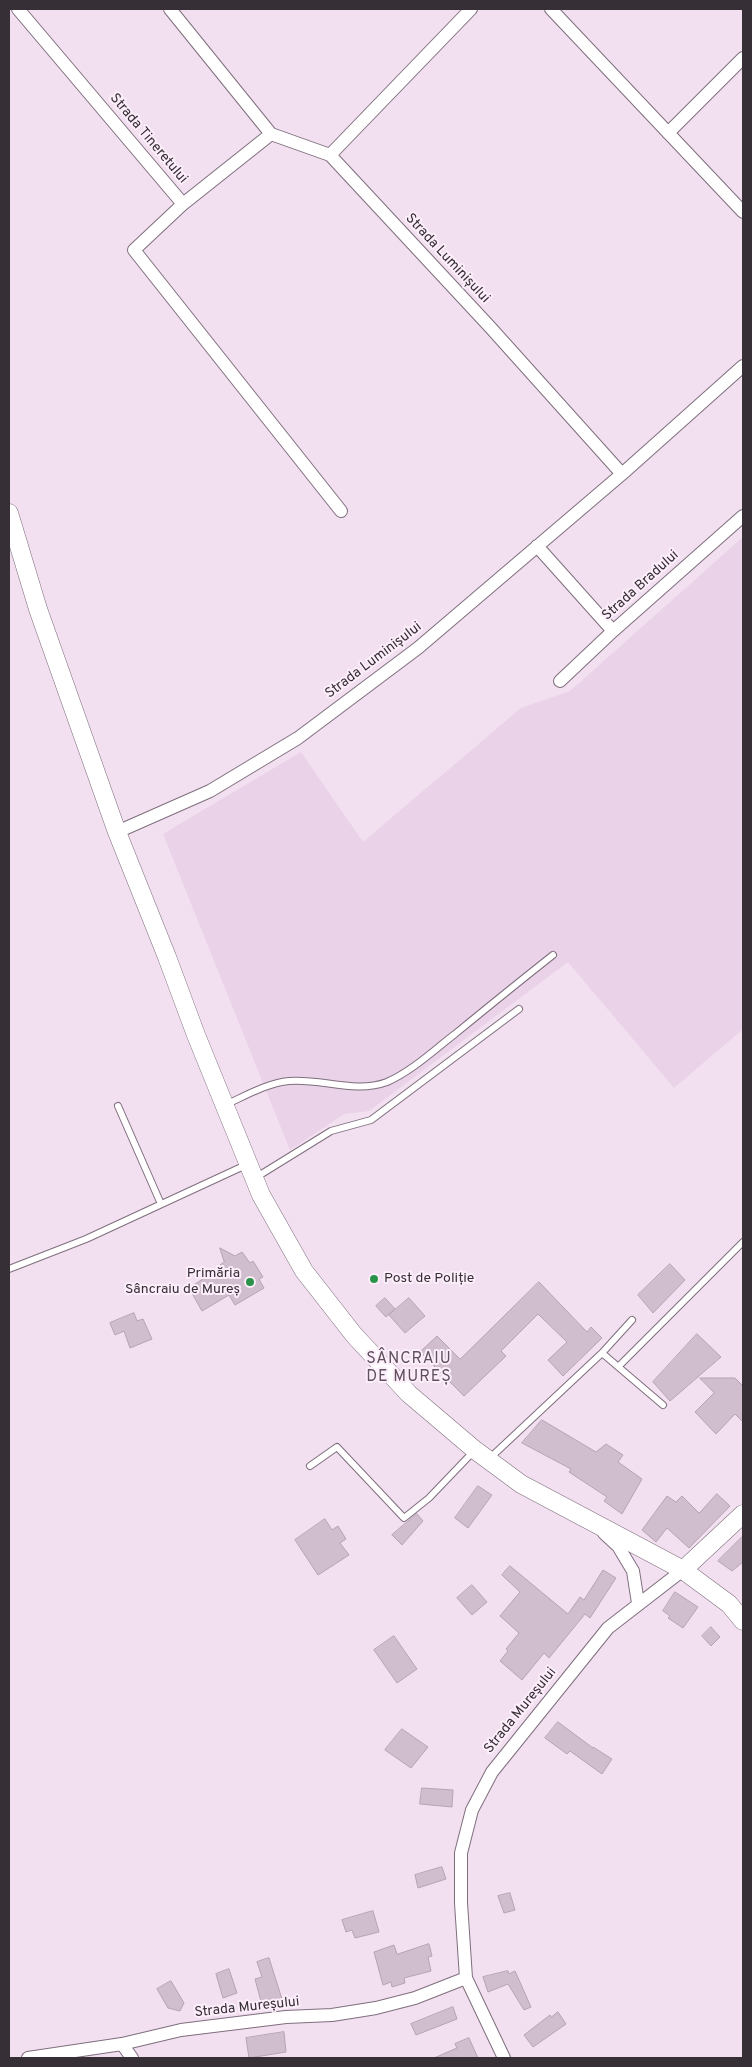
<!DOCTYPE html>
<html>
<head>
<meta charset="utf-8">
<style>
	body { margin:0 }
	#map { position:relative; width:752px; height:2067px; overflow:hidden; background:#f2dff0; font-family:Overpass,sans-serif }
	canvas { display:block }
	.frame { position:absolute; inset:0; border:10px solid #362f35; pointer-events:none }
</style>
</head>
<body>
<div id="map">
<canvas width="752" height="2067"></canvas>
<div class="frame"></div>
</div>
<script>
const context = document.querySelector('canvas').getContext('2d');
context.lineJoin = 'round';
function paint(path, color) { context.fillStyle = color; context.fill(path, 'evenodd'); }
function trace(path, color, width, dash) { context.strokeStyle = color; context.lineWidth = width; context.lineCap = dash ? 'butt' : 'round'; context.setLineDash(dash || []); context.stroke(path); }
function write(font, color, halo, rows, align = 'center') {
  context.font = font + ' Overpass,sans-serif'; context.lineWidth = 4; context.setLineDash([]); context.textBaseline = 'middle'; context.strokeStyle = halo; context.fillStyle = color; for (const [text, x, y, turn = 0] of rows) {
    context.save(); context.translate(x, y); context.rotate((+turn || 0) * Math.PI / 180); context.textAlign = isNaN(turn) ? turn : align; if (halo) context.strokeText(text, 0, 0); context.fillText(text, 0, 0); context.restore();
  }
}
const built = new Path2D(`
	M743 537V1029L674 1088 568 962 369 1111 344 1114 290 1150 163 834 301 752 363 842 521 708 570 691Z`);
const building = new Path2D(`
	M220 1248 235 1256 242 1252 250 1263 253 1261 263 1277 259 1279 264 1288 235 1305 229 1295 202 1311 189 1288 221 1267 220 1265 224 1262Z
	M670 1264 685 1280 653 1313 638 1295Z
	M539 1282 587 1332 591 1327 602 1338 563 1376 548 1360 567 1342 538 1314 501 1351 506 1356 464 1396 420 1352 437 1336 460 1359Z
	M385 1298 395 1309 386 1317 376 1306Z
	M409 1298 425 1316 405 1333 389 1315Z
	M134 1313 137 1321 143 1319 152 1339 130 1348 124 1331 115 1335 110 1323Z
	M697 1334 721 1357 670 1401 653 1382Z
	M700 1378H735L743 1386V1422L735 1414 716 1434 695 1412 714 1393Z
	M542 1420 596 1452 606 1444 623 1455 618 1462 642 1479 622 1514 604 1501 607 1497 569 1472 571 1469 522 1443Z
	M478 1486 492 1495 468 1528 455 1518Z
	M717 1494 730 1506 689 1548 667 1528 656 1542 642 1530 667 1496 676 1502 682 1496 699 1513Z
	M417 1514 423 1521 402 1545 392 1535Z
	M325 1519 332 1530 338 1526 346 1539 340 1543 349 1555 318 1575 295 1540Z
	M743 1536V1562L732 1571 718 1561Z
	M510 1566 568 1614 580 1597 584 1600 603 1570 616 1578 590 1618 585 1614 549 1658 544 1653 522 1680 500 1661 508 1651 506 1649 519 1633 500 1616 520 1592 502 1575Z
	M472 1585 487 1602 472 1615 457 1598Z
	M675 1592 698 1607 683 1628 668 1618 670 1616 663 1611Z
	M711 1627 720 1637 711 1646 702 1636Z
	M394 1636 417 1669 397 1683 374 1650Z
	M558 1722 593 1748V1747L612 1759 602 1774 570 1751 567 1754 545 1738Z
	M402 1729 428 1747 411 1768 385 1750Z
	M422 1788 453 1790 452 1807 420 1804Z
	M442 1867 446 1879 418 1888 415 1875Z
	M510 1893 515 1910 504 1913 498 1896Z
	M373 1911 379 1932 355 1938 352 1930 346 1932 342 1920Z
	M429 1944 432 1956 428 1957 431 1971 404 1978 405 1983 392 1987 391 1982 383 1985 374 1952 394 1945 397 1954Z
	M269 1958 282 1999 262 2005 255 1979 262 1977 257 1962Z
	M229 1969 237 1993 223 1998 216 1974Z
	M508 1971 509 1974 515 1971 531 2007 524 2010 508 1984 488 1992 483 1977Z
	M171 1981 184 2003 180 2011 168 2008 157 1989Z
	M453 2007 457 2019 416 2035 411 2024Z
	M558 2012 566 2024 533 2047 524 2035 550 2015 551 2017Z
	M284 2032 286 2052 249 2058 246 2038Z
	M469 2038 478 2058H434L457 2048 455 2044Z`);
const lane = new Path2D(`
	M225 1105C245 1096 267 1083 289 1081 321 1078 355 1094 387 1082 412 1071 434 1050 455 1034 488 1007 520 981 553 955
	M118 1106 161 1204
	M255 1178 331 1131 371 1120 519 1009
	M9 1269 86 1239 246 1165
	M602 1353 663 1405
	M619 1366 743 1242
	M490 1458 602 1353 632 1320
	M310 1466 337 1447 404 1518 429 1498 474 1451`);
const street = new Path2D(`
	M18 9 183 204 271 134 330 155 490 327 622 474
	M170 9 271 134
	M551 9 743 212
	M668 133 743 58
	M330 155 471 9
	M183 204 134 250 341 511
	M537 546 613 631
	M560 681 613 631 743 516
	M117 832 210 791 298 738 418 648 622 474 743 366
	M604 1533 618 1546 633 1571 638 1603
	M122 2044 132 2058
	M28 2058 122 2044 181 2030 286 2017 332 2015 376 2008 415 1998 466 1978
	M504 2058 466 1978 461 1903V1853L472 1810 492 1772 608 1628 683 1570`);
const secondary = new Path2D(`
	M9 513 38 609 117 832 167 957 196 1035 261 1195 304 1271 354 1335 409 1394 475 1450 521 1484 683 1570 729 1604 743 1621
	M683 1570 743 1514`);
const markers = [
	[374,1279,5,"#2a934a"],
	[250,1282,5,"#2a934a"]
];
const streetNames = [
	["Strada Tineretului",148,139,50],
	["Strada Luminișului",447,259,47],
	["Strada Bradului",641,586,-42],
	["Strada Luminișului",374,661,-37],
	["Strada Mureșului",521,1711,-51],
	["Strada Mureșului",247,2008,-6]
];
const poiNames = [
	["Primăria",240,1274],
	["Sâncraiu de Mureș",240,1290],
	["Post de Poliție",384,1279,"left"]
];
const quarterNames = [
	["SÂNCRAIU",409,1360],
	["DE MUREȘ",409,1378]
];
paint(built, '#ead2e8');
paint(building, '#d0bece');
trace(building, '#b5a3b3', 1);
trace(lane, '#7f6f7d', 8);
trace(street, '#7f6f7d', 14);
trace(secondary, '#7f6f7d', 19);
trace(lane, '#fff', 6);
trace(street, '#fff', 12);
trace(secondary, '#fff', 18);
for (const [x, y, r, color] of markers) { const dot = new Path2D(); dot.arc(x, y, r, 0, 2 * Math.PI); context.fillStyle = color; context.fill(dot); trace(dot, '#fdeefb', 2); }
write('14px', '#362f35', '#fdeefb', streetNames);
write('14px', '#362f35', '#fdeefb', poiNames, 'right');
context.letterSpacing = '1px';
write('16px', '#60515e', '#fdeefb', quarterNames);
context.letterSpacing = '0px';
</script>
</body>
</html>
